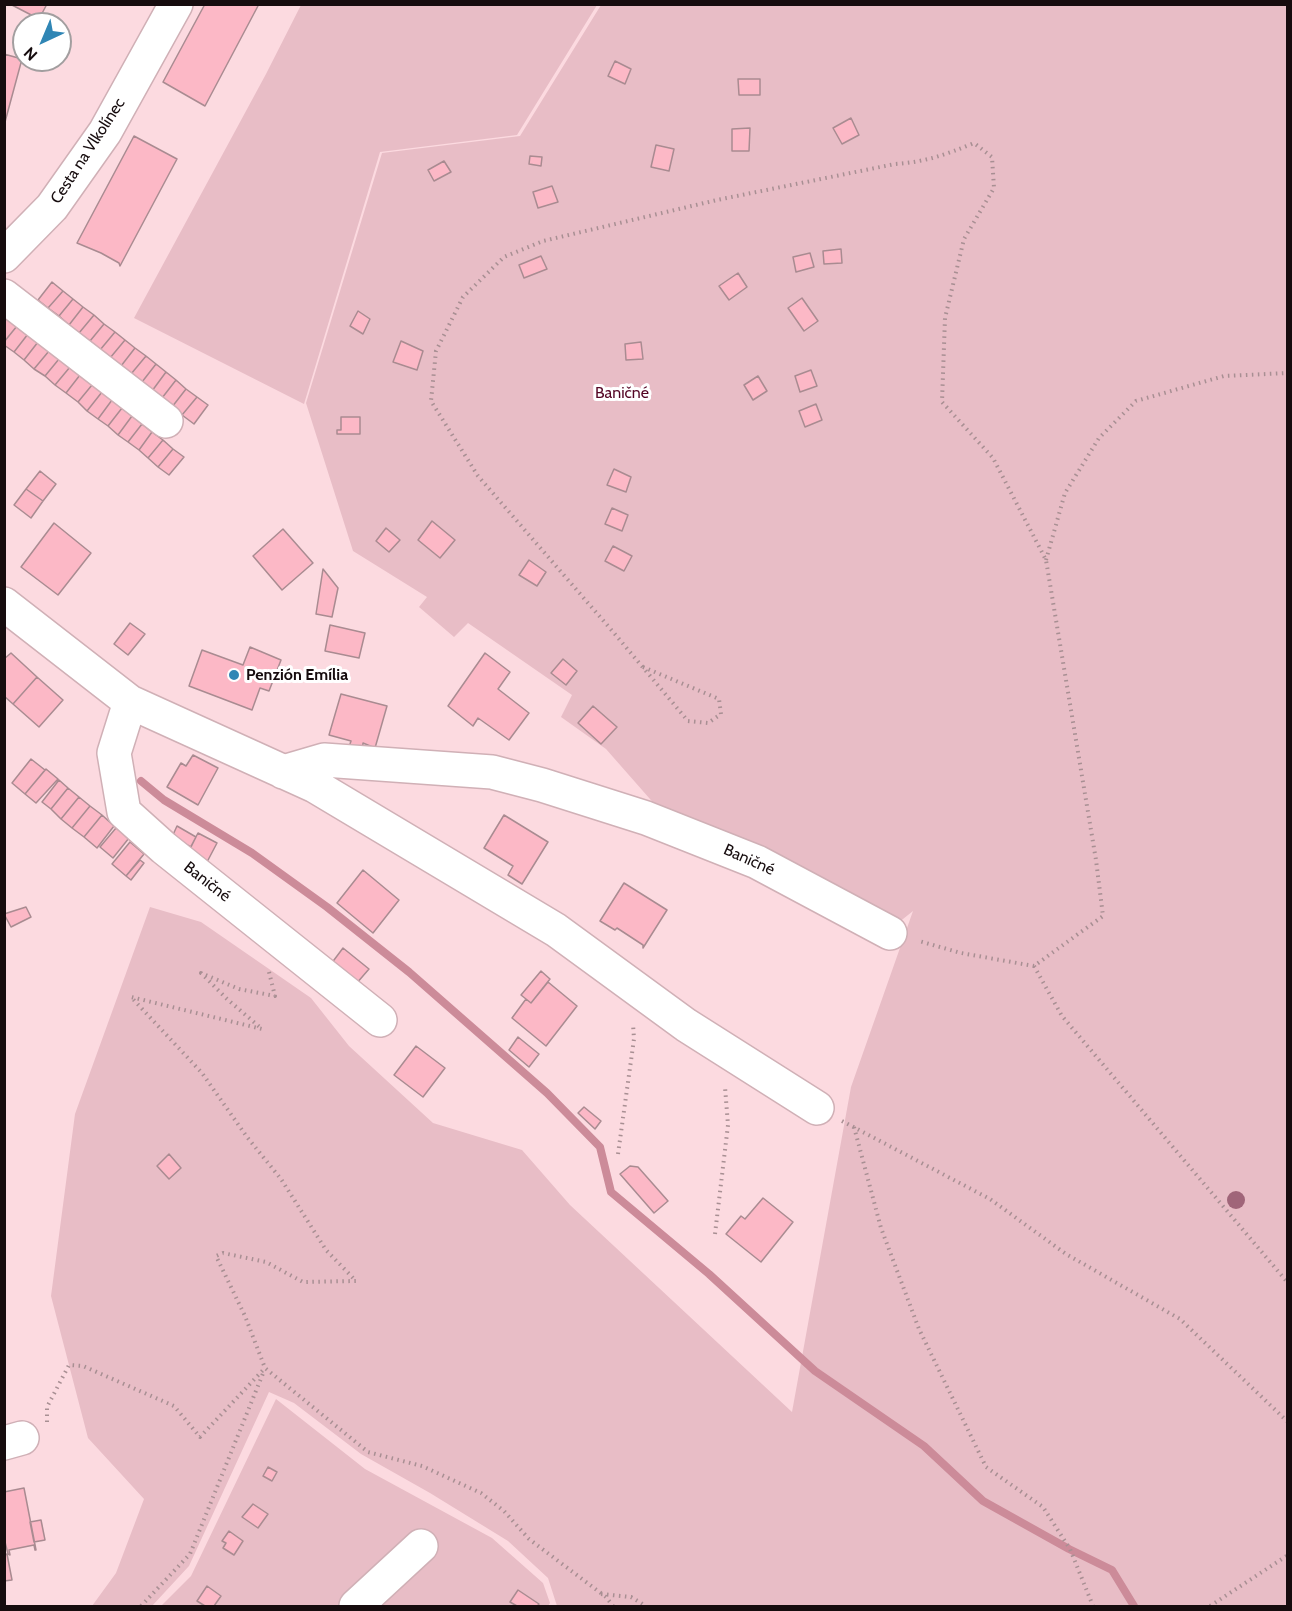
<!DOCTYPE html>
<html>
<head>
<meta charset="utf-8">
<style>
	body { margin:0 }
	#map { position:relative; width:1292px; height:1611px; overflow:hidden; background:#fcdae0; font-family:Cabin,sans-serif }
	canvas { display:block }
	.frame { position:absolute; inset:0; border:6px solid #160c0e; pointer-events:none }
	.north { position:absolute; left:12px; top:12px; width:60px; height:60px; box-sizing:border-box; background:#fff; border:2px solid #a29e9f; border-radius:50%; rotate:224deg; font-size:16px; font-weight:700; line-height:24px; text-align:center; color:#160c0e }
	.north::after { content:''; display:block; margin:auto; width:21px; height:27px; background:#3086b5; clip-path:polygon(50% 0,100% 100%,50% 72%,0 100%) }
</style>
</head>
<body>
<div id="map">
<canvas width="1292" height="1611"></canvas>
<div class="frame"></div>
<div class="north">N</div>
</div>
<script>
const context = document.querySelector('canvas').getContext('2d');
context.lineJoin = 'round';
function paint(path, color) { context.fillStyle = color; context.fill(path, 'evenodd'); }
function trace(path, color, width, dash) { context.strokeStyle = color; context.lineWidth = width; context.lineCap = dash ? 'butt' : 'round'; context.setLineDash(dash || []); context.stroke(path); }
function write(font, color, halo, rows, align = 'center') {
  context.font = font + ' Cabin,sans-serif'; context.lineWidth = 6; context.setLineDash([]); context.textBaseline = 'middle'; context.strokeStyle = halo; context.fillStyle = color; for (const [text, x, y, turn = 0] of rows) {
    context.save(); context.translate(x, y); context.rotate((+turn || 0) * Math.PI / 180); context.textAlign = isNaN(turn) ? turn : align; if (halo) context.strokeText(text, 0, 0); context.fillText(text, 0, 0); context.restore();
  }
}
const green = new Path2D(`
	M301 5H597L517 135 380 152 304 404 134 318 266 74Z
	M601 5H1287V1606H557L548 1578 508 1541 430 1493 361 1454 294 1403 269 1392 189 1566 152 1606H92L116 1573 144 1499 88 1438 51 1296 75 1114 150 907 201 922 311 998 349 1046 433 1123 522 1150 570 1205 792 1412 851 1087 913 911 898 923 657 807 606 749 561 717 572 695 468 623 454 637 419 607 427 597 353 551 306 403 382 153 520 136Z
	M276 1399 365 1469 492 1538 543 1583 550 1603 548 1606H161L191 1576Z`);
const stream = new Path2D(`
	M141 781 164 800 252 853 327 907 409 972 547 1093 600 1147 611 1192 709 1274 815 1371 924 1446 983 1501 1069 1549 1112 1570 1134 1606`);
const building = new Path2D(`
	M10 4H47L39 19Z
	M205 4H259L205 106 163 82Z
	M4 54 22 59 5 122H4Z
	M615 61 631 69 625 84 608 76Z
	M738 79H760V95H739Z
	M851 118 859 135 842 144 833 128Z
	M750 128 749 151H732V129Z
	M134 136 177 159 120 266 119 263 101 253 77 243Z
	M656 145 674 149 669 171 651 167Z
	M530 156 542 157 541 166 529 164Z
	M444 161 451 172 434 181 428 170Z
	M552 186 558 202 538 208 533 192Z
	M841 249 842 263 824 264 823 251Z
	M810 253 814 267 796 272 793 257Z
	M541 256 547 269 524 278 519 265Z
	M738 273 747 287 729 300 719 286Z
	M52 282 63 291 48 308 38 300Z
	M63 291 73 299 59 316 48 308Z
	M802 298 818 321 804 331 788 308Z
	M73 299 83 307 69 325 59 316Z
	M83 307 94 315 79 333 69 325Z
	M358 311 370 319 363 334 350 326Z
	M94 315 104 324 90 341 79 333Z
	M7 318 17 326 4 342V321Z
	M104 324 115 332 100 350 90 341Z
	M17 326 28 334 14 352 4 345V342Z
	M115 332 125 340 110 358 100 350Z
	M28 334 38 342 24 360 14 352Z
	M125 340 135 348 121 366 110 358Z
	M401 341 423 351 417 370 393 362Z
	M38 342 49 351 34 369 24 360Z
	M641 342 643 359 626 360 625 344Z
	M135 348 146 356 131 374 121 366Z
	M49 351 59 359 45 376 34 369Z
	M146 356 156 364 142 382 131 374Z
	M59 359 70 367 55 385 45 376Z
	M156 364 166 372 152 391 142 382Z
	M70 367 80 375 66 393 55 385Z
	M811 370 817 386 800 392 795 376Z
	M166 372 176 380 162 398 152 391Z
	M80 375 92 385 78 402 66 393Z
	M758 376 767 391 753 400 744 385Z
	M176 380 186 389 172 407 162 398Z
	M92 385 102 392 87 411 78 402Z
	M186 389 197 397 182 415 172 407Z
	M102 392 112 400 98 419 87 411Z
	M197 397 208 405 194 424 182 415Z
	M112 400 122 408 108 426 98 419Z
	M816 404 822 420 805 427 799 411Z
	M122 408 132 416 118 435 108 426Z
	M132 416 142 424 128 442 118 435Z
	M341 417H360V434H337V430H341Z
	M142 424 152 432 139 450 128 442Z
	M152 432 163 440 148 458 139 450Z
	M163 440 173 449 158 467 148 458Z
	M173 449 184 457 169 475 158 467Z
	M614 469 631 477 626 492 607 485Z
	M40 471 56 484 43 501 26 489Z
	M26 489 43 501 31 518 14 505Z
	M612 508 628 515 622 531 605 524Z
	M432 521 455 540 440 558 418 540Z
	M54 523 91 553 58 595 21 567Z
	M386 528 400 540 389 552 376 541Z
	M283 529 313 563 282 590 253 556Z
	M613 546 632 556 624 571 605 561Z
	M529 560 546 572 537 586 519 575Z
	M323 569 338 588 332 617 316 614Z
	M130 623 145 634 128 655 114 644Z
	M330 625 365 633 359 658 325 651Z
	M250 647 281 660 269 691 260 688 252 710 189 686 202 650 243 665Z
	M11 653 37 677 13 704 4 696V659Z
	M485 653 510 672 498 689 529 713 509 740 478 718 473 726 448 706Z
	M563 659 577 671 566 685 551 673Z
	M37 677 63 700 39 727 13 704Z
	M341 694 387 706 375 748 363 743 362 750 349 747 351 741 329 735Z
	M593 706 617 727 601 744 578 723Z
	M193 755 218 768 198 805 167 787 181 763 186 766Z
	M31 759 45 770 25 794 12 783Z
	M46 769 58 779 36 803 25 794Z
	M59 780 68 788 51 809 42 802Z
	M68 788 79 797 61 819 51 809Z
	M79 797 90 806 72 828 61 819Z
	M90 806 102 815 84 837 72 828Z
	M102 815 114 826 97 848 84 837Z
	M504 815 548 842 522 884 508 875 513 866 484 848Z
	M177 826 196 837 191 847 172 837Z
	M116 828 129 838 113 858 100 847Z
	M198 833 217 843 207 862 188 852Z
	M130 842 144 854 126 876 112 864Z
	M140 860 144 863 131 880 126 876Z
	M363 870 399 900 373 933 337 903Z
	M624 883 667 910 643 948V945L617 928 615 930 600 921Z
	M26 907 31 917 11 927 4 914Z
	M343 948 369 969 356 984 331 964Z
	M541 971 550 979 531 1003 521 995Z
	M548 982 577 1006 546 1046 512 1018 526 999 531 1003Z
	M518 1037 539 1054 529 1067 509 1050Z
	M416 1046 445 1068 423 1097 394 1075Z
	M584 1107 601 1121 595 1129 578 1113Z
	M169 1154 181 1168 169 1179 157 1166Z
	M630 1166 638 1167 668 1201 654 1213 620 1174Z
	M763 1198 793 1222 761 1262 726 1234 741 1216 745 1219Z
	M268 1467 277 1472 272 1481 263 1476Z
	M24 1488 36 1550H35L34 1545 9 1550 10 1555 8 1554 4 1538V1492Z
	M253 1504 268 1514 258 1528 242 1517Z
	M41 1520 45 1540 34 1542 30 1522Z
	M229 1531 243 1541 234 1555 223 1548 226 1543 222 1541Z
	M7 1554 12 1580 4 1581V1555Z
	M207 1586 221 1596 214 1606H205L197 1601Z
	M518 1590 539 1604 537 1606H517L510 1602Z`);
const path = new Path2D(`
	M1046 560 1065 493 1099 438 1136 401 1224 376 1288 373
	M643 667 719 699 721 714 708 723 688 721 614 633 478 476 431 401 436 351 463 297 504 257 543 241 717 200 895 164C925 162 945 155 974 143L992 157 994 188 964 239 945 318 942 402 993 458 1046 560 1096 860 1103 916 1034 966 961 953 919 941
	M1034 966 1062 1016 1288 1283
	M269 972 275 996 239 989 201 973 227 999 262 1029 131 997 202 1073 247 1137 281 1179 326 1250 356 1281 303 1282 266 1262 223 1253 216 1256 245 1316 265 1368 368 1452 422 1466 481 1493 504 1511 529 1539 606 1597 613 1606
	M842 1121 990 1199 1066 1254 1180 1319 1288 1422
	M854 1127 881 1228 919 1329 986 1467 1043 1507 1070 1549 1093 1606
	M618 1154 634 1039 633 1024
	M715 1234 728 1125 725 1087
	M47 1422V1407L69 1365 83 1366 174 1406 200 1437 265 1368
	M601 1594 631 1597 646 1606
	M141 1606 190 1554 264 1371
	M1210 1606 1288 1555`);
const minor = new Path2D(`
	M4 256 52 207 105 132 176 4
	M4 296 166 421
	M4 604 130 702 315 786 556 930 686 1025 817 1108
	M130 702 114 753 124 812 164 848 380 1020
	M283 772 324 760 492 772 542 785 646 818 757 862 890 933
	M4 1443 22 1438
	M356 1606 421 1546`);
const trees = [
	[1236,1200]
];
const markers = [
	[234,675,6,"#3086b5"]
];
const streetNames = [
	["Cesta na Vlkolínec",88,151,-57],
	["Baničné",749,860,24],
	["Baničné",207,882,38]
];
const parkNames = [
	["Baničné",622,393]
];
const poiNames = [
	["Penzión Emília",246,675]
];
paint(green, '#e8bdc6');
trace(stream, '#cc8b99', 8);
paint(building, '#fcb8c6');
trace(building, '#a98b91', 1.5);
trace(minor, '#d0b0b6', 36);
trace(path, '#a88f93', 4, [1.5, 4.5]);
trace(minor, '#fff', 33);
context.fillStyle = '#a06579';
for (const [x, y] of trees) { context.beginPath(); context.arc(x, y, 9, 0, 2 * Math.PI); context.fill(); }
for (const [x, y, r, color] of markers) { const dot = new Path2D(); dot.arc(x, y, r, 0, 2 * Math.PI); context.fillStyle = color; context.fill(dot); trace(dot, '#fff', 2); }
write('16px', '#160c0e', '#fff', streetNames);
write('16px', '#540524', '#fff', parkNames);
write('bold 16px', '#160c0e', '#fff', poiNames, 'left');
</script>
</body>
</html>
